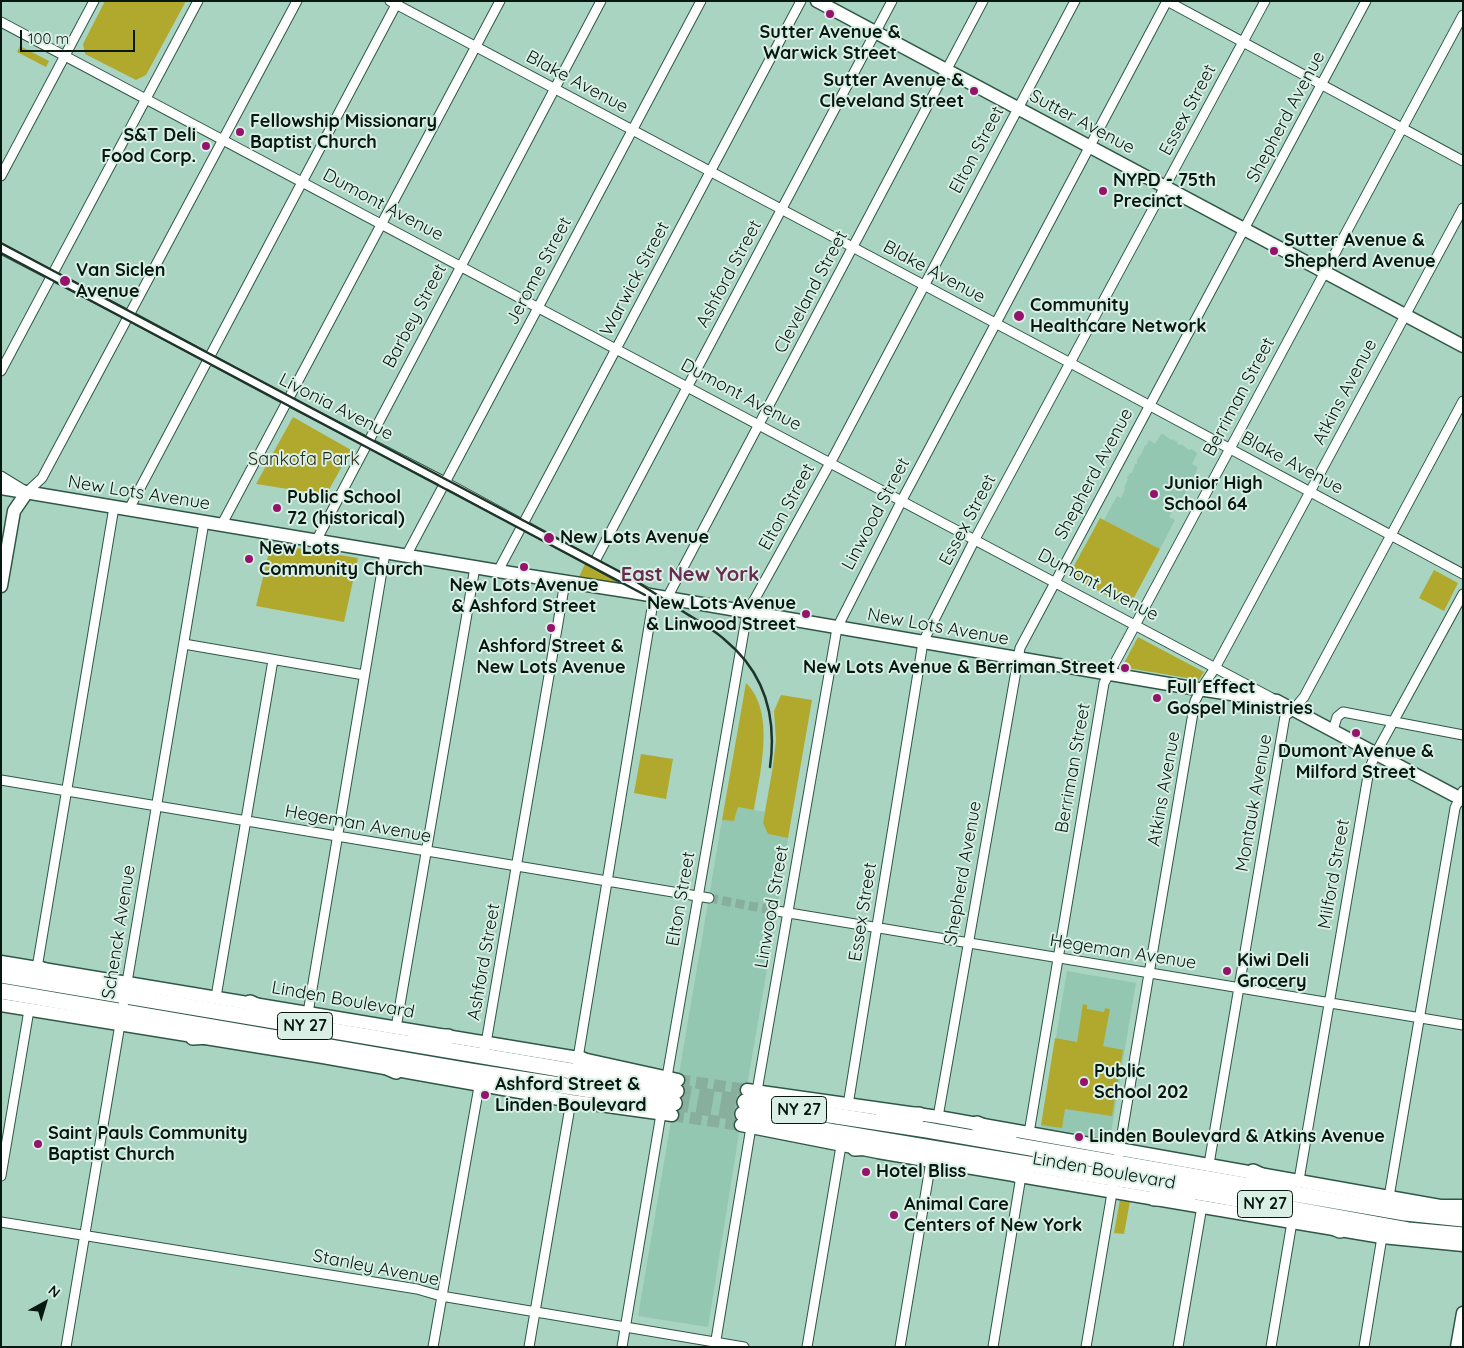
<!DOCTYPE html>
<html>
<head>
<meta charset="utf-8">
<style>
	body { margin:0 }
	#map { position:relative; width:1464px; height:1348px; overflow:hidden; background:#a8d4c1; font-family:Quicksand,sans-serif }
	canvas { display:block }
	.frame { position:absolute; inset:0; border:2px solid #071811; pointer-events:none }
	.north { position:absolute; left:20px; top:1278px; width:50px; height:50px; -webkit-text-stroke:4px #d9efe5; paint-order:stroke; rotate:39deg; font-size:14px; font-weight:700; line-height:20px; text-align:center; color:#071811 }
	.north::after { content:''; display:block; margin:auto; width:18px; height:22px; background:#071811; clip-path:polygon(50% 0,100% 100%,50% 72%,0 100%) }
	.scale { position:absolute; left:20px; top:30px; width:115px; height:22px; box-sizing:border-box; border:2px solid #071811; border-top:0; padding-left:6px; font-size:15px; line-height:18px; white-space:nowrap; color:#071811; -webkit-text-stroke:4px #d9efe5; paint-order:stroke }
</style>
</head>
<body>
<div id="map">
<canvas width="1464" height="1348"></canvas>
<div class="frame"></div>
<div class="north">N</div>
<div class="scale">100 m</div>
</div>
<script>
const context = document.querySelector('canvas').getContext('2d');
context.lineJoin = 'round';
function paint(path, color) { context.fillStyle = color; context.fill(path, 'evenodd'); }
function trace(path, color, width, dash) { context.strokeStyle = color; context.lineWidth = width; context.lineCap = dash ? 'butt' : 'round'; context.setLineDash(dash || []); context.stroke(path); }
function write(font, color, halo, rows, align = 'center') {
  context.font = font + ' Quicksand,sans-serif'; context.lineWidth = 4; context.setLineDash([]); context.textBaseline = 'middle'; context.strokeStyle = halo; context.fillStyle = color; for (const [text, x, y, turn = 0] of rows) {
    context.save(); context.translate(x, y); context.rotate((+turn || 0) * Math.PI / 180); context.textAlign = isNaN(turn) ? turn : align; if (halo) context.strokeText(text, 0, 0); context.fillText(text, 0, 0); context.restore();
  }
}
const built = new Path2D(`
	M1161 434H1163L1171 440 1172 439 1178 442 1177 444 1180 445 1181 444 1189 450 1191 449 1196 452 1197 454 1192 464 1198 467 1189 488H1187L1184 497H1182L1181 500 1182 501 1179 506H1178L1175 511 1173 510 1169 517 1175 520 1160 549 1104 520 1117 496 1121 498 1125 489 1124 488 1128 479 1127 478 1130 473H1132L1135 464H1137V460L1140 455H1141L1145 445 1146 446 1149 440 1155 444Z
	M738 807 765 812 763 823 768 834 788 838 777 911 741 1121 708 1327 638 1316 722 820 734 821Z
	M1067 971 1136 983 1110 1139 1041 1127Z`);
const green = new Path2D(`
	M105 1H186L146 75 136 80 85 54 83 44Z
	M20 46 49 61 46 67 17 52Z
	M293 417 351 450 326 495 256 484Z
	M1100 518 1160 549 1129 607 1069 575Z
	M271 544 358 558 344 622 256 606Z
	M585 564 624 585 579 577Z
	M1434 570 1458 583 1444 611 1419 598Z
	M1138 637 1204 672 1199 680 1122 667Z
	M746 683C776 712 760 773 754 810L738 807 734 821 722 820Z
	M781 695 812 700 788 838 768 834 763 823 773 766 776 740 774 711Z
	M641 754 673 759 666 799 634 793Z
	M1083 1004 1087 1005V1009L1104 1012 1105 1008 1110 1009 1103 1046 1123 1050 1112 1116 1065 1109 1062 1128 1041 1125 1055 1038 1077 1042Z
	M1120 1199 1130 1201 1124 1234 1114 1233Z`);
const streetTunnel = new Path2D(`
	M709 898 777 911`);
const secondaryTunnel = new Path2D(`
	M678 1080 747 1090
	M672 1115 741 1125`);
const highwayTunnel = new Path2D(`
	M676 1091 745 1102
	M674 1103 743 1114`);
const street = new Path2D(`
	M390 1 1076 366 1463 574
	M1167 1 1463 161
	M1 22 1270 697
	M1 176 94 1
	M1 249 130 316 288 401 445 482 654 596 578 1058
	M1 371 198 1
	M1 476 27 492 42 478 297 1
	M129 509 398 1
	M222 524 500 1
	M316 541 601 1
	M406 556 701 1
	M594 563 892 1
	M498 571 801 1
	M667 598 983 1
	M184 644 364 675
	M1333 730 1337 717 1343 712 1463 735
	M1 780 709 898
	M777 911 1463 1025
	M37 968 114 507
	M216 997 273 660
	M308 1013 385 553
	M396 1028 475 567
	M485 1049 565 582
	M667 1077 747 613 835 454 1075 1
	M757 1091 837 628 902 500 1167 1
	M848 1105 923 642 975 539 1265 1
	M938 1117 1020 648 1366 1
	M1029 1133 1104 683 1463 15
	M1209 1164 1285 716 1293 710 1304 697 1463 401
	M1 1176 29 1010
	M1299 1180 1369 770 1376 753 1463 594
	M1389 1197 1455 808 1463 791
	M1 1222 417 1289 441 1296 744 1347
	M715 1346 751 1127
	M66 1347 204 522
	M433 1347 480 1081
	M529 1347 571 1101
	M622 1347 661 1114
	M807 1347 841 1146
	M900 1347 931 1161
	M993 1347 1021 1176
	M1086 1347 1195 701 1201 689 1215 668 1463 208
	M1178 1347 1202 1206
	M1271 1347 1292 1222
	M1364 1347 1382 1237`);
const secondary = new Path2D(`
	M817 1 1463 346
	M1 488 510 573 632 592 1192 688 1277 701 1463 800
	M1 586 14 511 27 492
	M1 962 578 1058 678 1080
	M1 1005 323 1057 571 1101 672 1115
	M747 1090 938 1117 1389 1197 1440 1206H1463
	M741 1125 878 1152 1292 1222 1382 1237 1463 1245
	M1457 1347 1463 1313`);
const highway = new Path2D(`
	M37 968 68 980
	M1 975 631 1081 676 1091
	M1 991 470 1071 674 1103
	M250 1003 280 1017
	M193 1037 224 1035
	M417 1038 448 1037
	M578 1058 606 1071
	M371 1060 396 1071
	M745 1102 927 1130 1405 1213 1463 1219
	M743 1114 835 1132 1215 1195 1408 1230 1463 1235
	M883 1117 919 1115
	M977 1124 1009 1138
	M855 1148 886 1146
	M992 1164 1021 1176
	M1253 1172 1283 1186
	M1154 1198 1188 1197
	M1314 1219 1340 1230`);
const rail = new Path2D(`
	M1 243 626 575C646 588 667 601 687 614 700 622 714 630 725 640 765 673 777 717 770 767
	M1 253 645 595`);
const markers = [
	[830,14,5,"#96136b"],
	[974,91,5,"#96136b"],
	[240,132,5,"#96136b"],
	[206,146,5,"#96136b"],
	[1103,191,5,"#96136b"],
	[1274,251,5,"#96136b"],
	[65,281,6,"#96136b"],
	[1019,316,6,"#96136b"],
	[1154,494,5,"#96136b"],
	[277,508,5,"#96136b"],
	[549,538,6,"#96136b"],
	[249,559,5,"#96136b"],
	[524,567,5,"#96136b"],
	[806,614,5,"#96136b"],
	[551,628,5,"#96136b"],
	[1125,668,5,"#96136b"],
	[1157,698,5,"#96136b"],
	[1356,733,5,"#96136b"],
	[1227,971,5,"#96136b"],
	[1084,1082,5,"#96136b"],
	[485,1095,5,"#96136b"],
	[1079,1137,5,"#96136b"],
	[38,1144,5,"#96136b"],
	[866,1172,5,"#96136b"],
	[894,1215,5,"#96136b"]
];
const shields = [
	[305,1026,55],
	[799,1110,55],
	[1265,1204,55]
];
const shieldNames = [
	["NY 27",305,1026],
	["NY 27",799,1110],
	["NY 27",1265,1204]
];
const poiNames = [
	["Sutter Avenue &",830,33,"center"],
	["Warwick Street",830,54,"center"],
	["Sutter Avenue &",964,81,"right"],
	["Cleveland Street",964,102,"right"],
	["Fellowship Missionary",250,122],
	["Baptist Church",250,143],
	["S&T Deli",196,136,"right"],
	["Food Corp.",196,157,"right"],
	["NYPD - 75th",1113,181],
	["Precinct",1113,202],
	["Sutter Avenue &",1284,241],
	["Shepherd Avenue",1284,262],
	["Van Siclen",76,271],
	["Avenue",76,292],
	["Community",1030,306],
	["Healthcare Network",1030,327],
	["Junior High",1164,484],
	["School 64",1164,505],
	["Public School",287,498],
	["72 (historical)",287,519],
	["New Lots Avenue",560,538],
	["New Lots",259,549],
	["Community Church",259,570],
	["New Lots Avenue",524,586,"center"],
	["& Ashford Street",524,607,"center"],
	["New Lots Avenue",796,604,"right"],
	["& Linwood Street",796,625,"right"],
	["Ashford Street &",551,647,"center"],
	["New Lots Avenue",551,668,"center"],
	["New Lots Avenue & Berriman Street",1115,668,"right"],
	["Full Effect",1167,688],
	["Gospel Ministries",1167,709],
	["Dumont Avenue &",1356,752,"center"],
	["Milford Street",1356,773,"center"],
	["Kiwi Deli",1237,961],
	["Grocery",1237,982],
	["Public",1094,1072],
	["School 202",1094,1093],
	["Ashford Street &",495,1085],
	["Linden Boulevard",495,1106],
	["Saint Pauls Community",48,1134],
	["Baptist Church",48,1155],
	["Linden Boulevard & Atkins Avenue",1089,1137],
	["Hotel Bliss",876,1172],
	["Animal Care",904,1205],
	["Centers of New York",904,1226]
];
const streetNames = [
	["Blake Avenue",577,82,28],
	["Essex Street",1188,110,-62],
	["Shepherd Avenue",1286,117,-62],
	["Sutter Avenue",1082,122,28],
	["Elton Street",977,150,-62],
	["Dumont Avenue",383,205,28],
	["Jerome Street",539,271,-62],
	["Blake Avenue",934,272,28],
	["Ashford Street",729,274,-62],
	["Warwick Street",635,279,-62],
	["Cleveland Street",811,292,-62],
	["Barbey Street",415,316,-62],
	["Atkins Avenue",1345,392,-62],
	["Dumont Avenue",741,395,28],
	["Berriman Street",1239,397,-62],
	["Livonia Avenue",336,407,27],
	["Blake Avenue",1292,463,28],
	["Shepherd Avenue",1094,474,-62],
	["New Lots Avenue",139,493,9],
	["Elton Street",787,507,-61],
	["Linwood Street",876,514,-62],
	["Essex Street",968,520,-62],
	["Dumont Avenue",1098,585,28],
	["New Lots Avenue",938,627,10],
	["Berriman Street",1073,768,-80],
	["Atkins Avenue",1164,789,-80],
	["Montauk Avenue",1254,803,-80],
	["Hegeman Avenue",358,824,10],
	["Shepherd Avenue",963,873,-80],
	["Milford Street",1334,874,-80],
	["Elton Street",681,899,-80],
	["Linwood Street",772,907,-80],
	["Essex Street",863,912,-81],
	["Schenck Avenue",119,932,-81],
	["Hegeman Avenue",1123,952,9],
	["Ashford Street",484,962,-80],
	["Linden Boulevard",343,1000,10],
	["Linden Boulevard",1104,1171,10],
	["Stanley Avenue",376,1268,11]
];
const parkNames = [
	["Sankofa Park",304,460]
];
const quarterNames = [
	["East New York",690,575]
];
paint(built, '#94c7b1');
paint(green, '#b0a92d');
trace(streetTunnel, '#88ae9e', 9, [9, 4.5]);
trace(secondaryTunnel, '#88ae9e', 12, [12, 6]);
trace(highwayTunnel, '#88ae9e', 15, [15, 8]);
trace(street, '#2f5747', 11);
trace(secondary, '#2f5747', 15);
trace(highway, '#2f5747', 18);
trace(street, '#fff', 9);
trace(secondary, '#fff', 12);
trace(highway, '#fff', 15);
trace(rail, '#1f342b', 2.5);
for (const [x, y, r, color] of markers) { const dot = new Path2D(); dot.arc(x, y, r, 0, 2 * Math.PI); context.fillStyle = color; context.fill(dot); trace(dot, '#d9efe5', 2); }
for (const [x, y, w] of shields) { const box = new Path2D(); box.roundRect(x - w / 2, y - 13.5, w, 27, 4); context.fillStyle = '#d9efe5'; context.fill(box); trace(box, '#071811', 1); }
write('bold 16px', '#071811', null, shieldNames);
write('bold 18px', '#071811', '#d9efe5', poiNames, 'left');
write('18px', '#071811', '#d9efe5', streetNames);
write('18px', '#2b2a15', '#d9efe5', parkNames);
write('bold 20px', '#692b4f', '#d9efe5', quarterNames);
</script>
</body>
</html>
